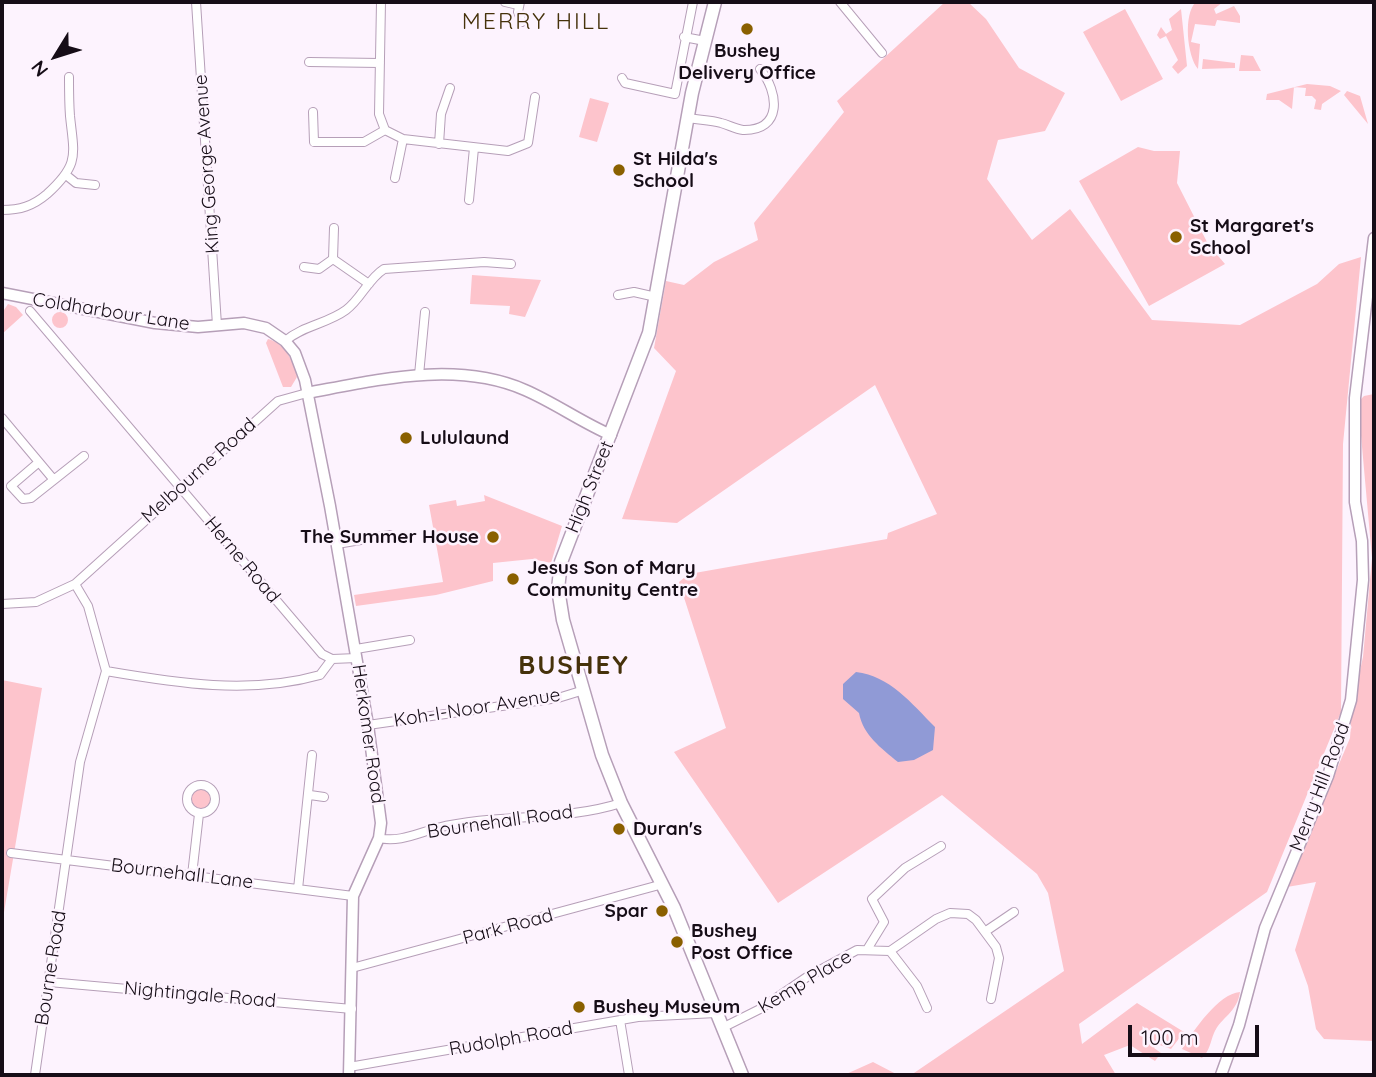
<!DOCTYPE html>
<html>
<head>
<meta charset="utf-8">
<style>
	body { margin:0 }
	#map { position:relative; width:1376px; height:1077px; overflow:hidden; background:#fdf3fe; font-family:Quicksand,sans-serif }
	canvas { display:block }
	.frame { position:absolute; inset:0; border:4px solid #160d17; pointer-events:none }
	.north { position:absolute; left:21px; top:21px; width:70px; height:70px; -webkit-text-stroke:5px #fdf3fe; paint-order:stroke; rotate:232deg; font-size:19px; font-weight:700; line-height:28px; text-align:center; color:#160d17 }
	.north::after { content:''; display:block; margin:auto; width:24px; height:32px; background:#160d17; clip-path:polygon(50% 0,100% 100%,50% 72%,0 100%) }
	.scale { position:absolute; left:1128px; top:1025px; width:131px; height:32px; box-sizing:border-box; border:4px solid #160d17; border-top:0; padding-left:9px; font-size:21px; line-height:24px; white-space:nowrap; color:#160d17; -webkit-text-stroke:5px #fdf3fe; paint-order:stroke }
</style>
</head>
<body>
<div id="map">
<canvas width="1376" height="1077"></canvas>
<div class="frame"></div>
<div class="north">N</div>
<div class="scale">100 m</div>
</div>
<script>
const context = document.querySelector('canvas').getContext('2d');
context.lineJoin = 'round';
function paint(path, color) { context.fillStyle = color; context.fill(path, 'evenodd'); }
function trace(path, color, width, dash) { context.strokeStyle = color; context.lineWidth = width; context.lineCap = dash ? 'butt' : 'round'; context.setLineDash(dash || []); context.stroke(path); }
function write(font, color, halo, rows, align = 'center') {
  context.font = font + ' Quicksand,sans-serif'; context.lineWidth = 5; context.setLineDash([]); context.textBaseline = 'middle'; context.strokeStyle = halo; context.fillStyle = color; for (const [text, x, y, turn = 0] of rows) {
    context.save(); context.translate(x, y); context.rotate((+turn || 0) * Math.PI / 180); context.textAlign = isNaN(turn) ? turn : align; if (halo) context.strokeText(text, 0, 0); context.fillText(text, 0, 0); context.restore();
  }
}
const green = new Path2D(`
	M945 2H968L986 19 1019 68 1065 93 1045 131 998 140 987 179 1032 240 1070 209 1152 320 1240 325 1317 284 1339 264 1361 257 1343 444 1341 712 1267 892 1079 1024 1082 1044 1137 1003 1184 1032 1171 1049 1157 1044 1154 1048 1161 1053 1155 1061 1130 1045 1104 1055 1116 1075H911L1064 971 1048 893 1037 874 942 795 778 903 674 752 726 728 679 582 689 574 887 539 888 533 937 514 875 385 677 523 622 519 676 371 654 348 666 281 684 285 714 262 758 240 754 223 844 112 837 101Z
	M1196 2H1223L1214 9 1216 14 1234 6 1240 16V23L1217 20 1215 26 1195 24 1191 42 1200 44 1198 69C1187 56 1183 14 1196 2Z
	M1125 9 1163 79 1121 101 1083 32Z
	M1181 9 1187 66 1178 74 1172 67 1178 60 1166 36 1160 39 1157 35 1161 27 1166 34 1172 30 1169 19Z
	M1241 55 1253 56 1261 71H1239Z
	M1203 59 1235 63V68L1202 69Z
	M1307 84 1330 86 1341 91 1322 104 1321 110 1314 109 1316 100 1312 96H1305L1306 88 1294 87 1292 109 1279 100H1266L1267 94Z
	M1347 91 1360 96 1368 124 1344 95Z
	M590 98 609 103 597 142 579 137Z
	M1138 147 1154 151H1180L1177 183 1208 244 1225 264 1149 306 1079 181Z
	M472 275 541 280 525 317 509 314 510 306 470 304Z
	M8 304 16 307 23 315 2 334V313Z
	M52 320a8 8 0 1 1 16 0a8 8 0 1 1-16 0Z
	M268 339C283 342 295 362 297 377L291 387H283L266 343Z
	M1374 394V1041L1324 1039 1316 1029 1308 986 1295 950 1316 882 1287 887 1350 738 1352 707 1363 657 1372 558 1358 402 1364 396Z
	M484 495 562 526 551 563 532 559 493 563V581L436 595 356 606 354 595 443 582 429 505 456 500 457 506 485 501Z
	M2 680 42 688 2 924Z
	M189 799a11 11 0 1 1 22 0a11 11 0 1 1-22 0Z
	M1240 992C1237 1013 1221 1017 1214 1033 1210 1043 1210 1050 1202 1058L1182 1049C1194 1030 1218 994 1240 992Z
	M873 1062 898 1075H844Z`);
const water = new Path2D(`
	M856 672C890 676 911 703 935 727L933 750 914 760 898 762C881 748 863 735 859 713L843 699V684Z`);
const street = new Path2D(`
	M196 2 217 325
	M381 2 379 114 385 130 403 139 508 151 528 143 535 97
	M505 2 518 5
	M520 2 518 12 522 22
	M840 2 882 53
	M684 37 705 41
	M309 62 380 63
	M622 78 625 83 675 94 693 2
	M313 112 314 142H364L385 130
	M688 118C699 120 711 120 721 123 729 125 735 129 743 130 783 131 779 92 760 69
	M439 144 441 114 450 88
	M66 175 76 183 95 185
	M395 178 403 139
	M469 200 474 148
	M2 210C20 210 33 206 47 194 80 164 74 155 70 116 69 103 69 90 69 77
	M334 228 333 259 369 284
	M304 267 319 269 333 259
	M618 295 634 292 656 297
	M30 311 322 654 332 659 357 658
	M285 341C304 325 327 324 346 310 361 299 368 279 384 269L484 262 511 264
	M419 375 425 312
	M2 418 54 480
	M39 462 11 486 23 499 31 498 84 456
	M337 544 390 535
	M2 604 36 602 75 584
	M356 649 410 640
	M106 671C176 683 250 695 320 675L332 659
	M368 725 558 698 584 690
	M187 799a14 14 0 1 1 28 0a14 14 0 1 1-28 0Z
	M310 795 324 797
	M379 838C398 843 418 833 437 828 497 813 562 822 621 803
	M11 853 353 896
	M192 875 199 814
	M298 889 312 755
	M986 931 1014 912
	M868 948 884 922 872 899 905 868 941 846
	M890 951 917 986 927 1008
	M352 968 663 884
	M49 982 352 1009
	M620 1020 629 1075
	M722 1028 760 1009 807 977 857 950 890 951 936 919 950 913 968 914 976 920 996 947 999 958 991 999
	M349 1067 638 1017 716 1013
	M35 1075 80 762 106 671 88 606 75 584 278 401 307 393`);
const secondary = new Path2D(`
	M2 293 155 323 198 327 244 323 266 328 285 341 295 353 305 380 330 506 368 725 381 823 379 838 353 896 349 1075
	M307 393C377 380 456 360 525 390 555 403 581 422 611 435
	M1221 1075 1239 1025 1265 928 1328 776 1351 700 1363 580 1362 541 1355 502V398L1374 238`);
const primary = new Path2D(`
	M715 2 692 93 649 333 561 562 558 589 563 620 602 755 621 803 674 908 742 1075`);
const markers = [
	[747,29,7,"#8a6000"],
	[619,170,7,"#8a6000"],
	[1176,237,7,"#8a6000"],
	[406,438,7,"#8a6000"],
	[493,537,7,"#8a6000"],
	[513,579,7,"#8a6000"],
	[619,829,7,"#8a6000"],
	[662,911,7,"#8a6000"],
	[677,942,7,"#8a6000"],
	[579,1007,7,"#8a6000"]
];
const poiNames = [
	["Bushey",747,51,"center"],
	["Delivery Office",747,73,"center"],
	["St Hilda's",633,159],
	["School",633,181],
	["St Margaret's",1190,226],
	["School",1190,248],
	["Lululaund",420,438],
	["The Summer House",479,537,"right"],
	["Jesus Son of Mary",527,568],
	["Community Centre",527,590],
	["Duran's",633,829],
	["Spar",648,911,"right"],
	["Bushey",691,931],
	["Post Office",691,953],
	["Bushey Museum",593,1007]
];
const streetNames = [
	["King George Avenue",207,164,-94],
	["Coldharbour Lane",111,312,9],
	["Melbourne Road",199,471,-42],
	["High Street",590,487,-68],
	["Herne Road",242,560,50],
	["Koh-I-Noor Avenue",477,708,-9],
	["Herkomer Road",368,734,82],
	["Merry Hill Road",1320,787,-69],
	["Bournehall Road",500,822,-8],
	["Bournehall Lane",182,874,7],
	["Park Road",508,927,-15],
	["Bourne Road",51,968,-81],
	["Kemp Place",805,982,-31],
	["Nightingale Road",200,995,5],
	["Rudolph Road",511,1039,-10]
];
const quarterNames = [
	["MERRY HILL",536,22]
];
const districtNames = [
	["BUSHEY",574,666]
];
paint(green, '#fdc4cc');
paint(water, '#909ad6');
trace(street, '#b69fb8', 10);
trace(secondary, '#b69fb8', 13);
trace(primary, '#b69fb8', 15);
trace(street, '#fff', 8);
trace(secondary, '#fff', 10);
trace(primary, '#fff', 12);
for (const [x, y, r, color] of markers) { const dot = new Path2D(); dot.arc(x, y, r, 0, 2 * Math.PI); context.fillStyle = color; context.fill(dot); trace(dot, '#fdf3fe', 2.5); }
write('bold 19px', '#160d17', '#fdf3fe', poiNames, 'left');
write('19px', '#160d17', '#fdf3fe', streetNames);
context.letterSpacing = '2px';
write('23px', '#46320b', '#fdf3fe', quarterNames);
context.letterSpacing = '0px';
context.letterSpacing = '2px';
write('bold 26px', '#46320b', '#fdf3fe', districtNames);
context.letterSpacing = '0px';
</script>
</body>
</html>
